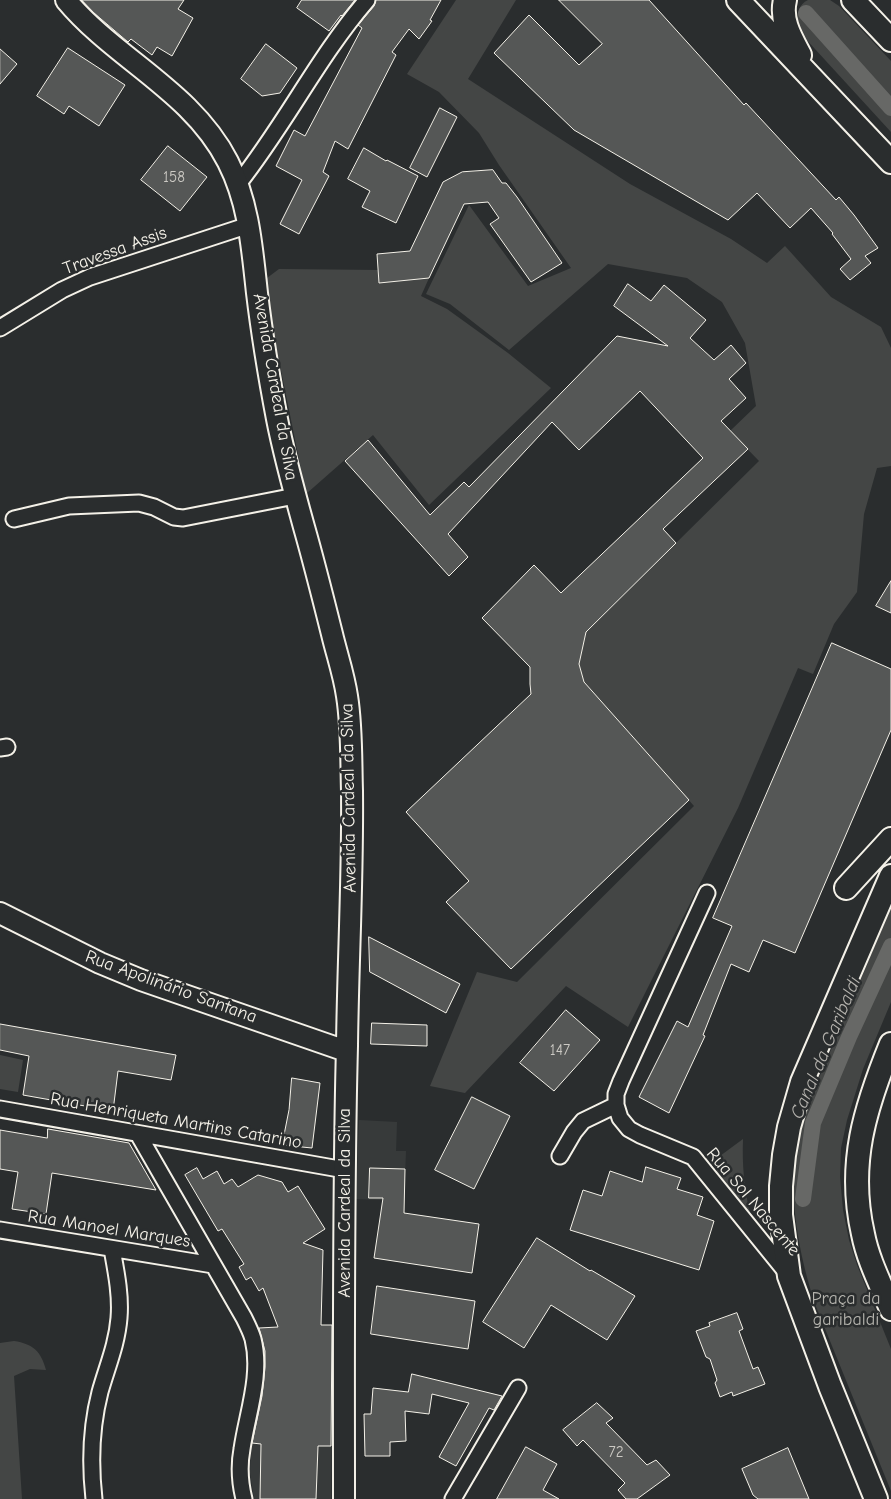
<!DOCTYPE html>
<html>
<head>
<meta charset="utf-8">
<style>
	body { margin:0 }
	canvas { display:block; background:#2a2d2e }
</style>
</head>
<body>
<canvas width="891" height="1499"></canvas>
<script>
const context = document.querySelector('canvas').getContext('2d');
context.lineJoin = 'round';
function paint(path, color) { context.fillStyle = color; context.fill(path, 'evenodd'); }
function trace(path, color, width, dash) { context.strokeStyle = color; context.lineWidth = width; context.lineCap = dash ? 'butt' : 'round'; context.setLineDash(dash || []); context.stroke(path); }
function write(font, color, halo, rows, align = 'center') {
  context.font = font + ' "Comic Neue",sans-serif'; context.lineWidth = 5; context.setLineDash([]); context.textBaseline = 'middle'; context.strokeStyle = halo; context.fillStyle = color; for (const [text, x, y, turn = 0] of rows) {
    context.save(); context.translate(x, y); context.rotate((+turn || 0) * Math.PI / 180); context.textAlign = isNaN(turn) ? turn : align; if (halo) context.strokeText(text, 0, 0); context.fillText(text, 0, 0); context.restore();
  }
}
const built = new Path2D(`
	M359 1120 397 1122 396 1151H406L404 1201 356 1199Z
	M251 1443 331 1446V1499H254L250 1473Z`);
const green = new Path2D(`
	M456 0H516L468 79 630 184 731 239 767 263 785 246 831 297 881 327 891 348V466L877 468 864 514 857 592 834 624 813 674 798 668 738 808 628 1027 566 986 465 1093 430 1086 477 972 517 982 694 806 584 682 579 664 586 632 759 461 730 431 756 406 745 343 722 302 687 278 608 264 509 350 450 304 426 294 469 205 528 286 571 268 499 165 479 133 439 92 407 74Z
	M808 0H830L839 6 891 61V132L804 37C802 34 799 29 798 26 795 16 799 4 808 0Z
	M279 269 378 270 379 283 429 278 421 296 447 309 508 353 551 388 429 505 373 435 306 494 263 281Z
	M891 907V1002L863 1069 847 1120 841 1148 840 1177 843 1210 849 1240 857 1265 891 1349V1491L815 1304C799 1254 787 1195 798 1143 804 1108 820 1076 834 1043 853 998 872 952 891 907Z
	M0 1055 23 1060 18 1092 0 1089Z
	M743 1139C742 1164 744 1188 750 1213L719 1176 715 1165 720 1156Z
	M14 1341C33 1344 41 1351 46 1370L30 1369 14 1376 22 1499H0V1343Z`);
const canal = new Path2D(`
	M806 13 891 108
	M803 1199 813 1123 849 1037 891 946`);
const building = new Path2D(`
	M82 0H184L178 9 193 18 172 56 157 47 152 55 131 39 128 42 94 13Z
	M302 0H355L342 16 341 15 329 31 297 8Z
	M376 0H441L430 20 432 21 419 39 409 29 392 52 396 55 348 149 335 141 323 172 329 176 299 234 280 224 302 180 276 166 294 130 305 136 362 28 358 25 374 6Z
	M559 0H649L744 105 746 103 836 200 839 197 854 215 878 248 865 256 871 263 850 280 840 269 851 259 832 234 833 233 811 208 790 228 757 193 728 220 574 130 494 53 529 15 579 65 602 44Z
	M266 44 297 68 280 93 262 96 241 79Z
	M68 48 125 85 99 126 69 106 64 114 37 96Z
	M0 49 17 64 0 84Z
	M440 108 457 117 427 177 410 168Z
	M168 146 207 177 180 211 141 180Z
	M364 148 386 161 387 160 418 176 396 223 362 207 370 191 348 179Z
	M493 170 502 183H506L517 197 562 263 531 282 490 224 499 218 488 202 464 204 429 278 379 283 377 254 410 251 443 182 462 172Z
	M628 284 651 301 664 285 706 320 690 338 714 360 731 345 746 363 729 379 746 398 721 421 748 449 663 529 676 543 586 632 579 664 584 682 689 800 511 969 446 902 469 881 406 812 531 694 530 684V667L482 618 534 565 561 593 703 458 640 391 579 450 552 422 448 534 468 557 449 576 345 461 368 440 430 515 464 482 469 487 617 336 668 346 614 306Z
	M891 581V613L876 606Z
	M832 643 891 669V730L795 953 763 940 749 972 731 964 703 1035 705 1036 669 1113 639 1097 677 1021 688 1027 732 926 713 918Z
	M369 937 460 984 446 1013 370 972Z
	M566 1010 600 1040 554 1091 520 1063Z
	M372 1023 427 1025V1046L371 1044Z
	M0 1024 176 1055 171 1080 118 1071 113 1111 23 1095 29 1056 0 1050Z
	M292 1078 320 1083 312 1148 282 1145 289 1110Z
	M472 1097 510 1116 474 1189 435 1170Z
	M48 1129 129 1143 156 1190 52 1173 46 1214 12 1209 18 1172 0 1169V1130L47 1138Z
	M646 1167 681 1178 677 1189 703 1197 697 1215 714 1221 699 1270 570 1230 583 1190 602 1196 610 1171 642 1182Z
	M197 1168 203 1179 217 1171 224 1184 232 1179 238 1187 258 1175 282 1182 288 1192 298 1186 325 1229 303 1243 323 1250 321 1325H332L331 1446H318L316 1499H260L261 1444 252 1443 262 1396 265 1367V1351L259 1328 278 1327 263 1288 259 1291 251 1277 246 1280 239 1267 244 1264 222 1229 218 1231 185 1175Z
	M370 1168 405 1169 404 1213 479 1224 472 1273 374 1258 383 1198H369Z
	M537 1238 590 1271 591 1270 635 1296 607 1340 551 1305 524 1348 483 1322Z
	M377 1286 475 1301 468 1349 371 1334Z
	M737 1313 743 1329 739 1331 753 1369 758 1367 765 1384 733 1396 732 1392 720 1397 715 1383 717 1380 710 1359 706 1357 696 1331 710 1326 709 1323Z
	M412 1374 502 1396 494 1410 489 1408 456 1466 439 1457 469 1403 432 1394 429 1414 405 1411 406 1441 390 1442V1456H365L364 1414H371L373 1388 408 1392Z
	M597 1403 613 1418 606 1423 647 1465 656 1460 670 1475 637 1499H626L618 1490 625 1483 583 1440 577 1446 563 1430Z
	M526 1447 557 1464 543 1490 559 1499H497Z
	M788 1448 809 1499H758L753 1495 742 1469Z`);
const street = new Path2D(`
	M238 184C285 125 318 57 367 0
	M0 328 62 290 90 277 249 225
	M14 519 69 506 139 503 154 507 174 517 183 518 295 496
	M0 748 7 747
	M707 893 621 1081 616 1094V1105L620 1118 629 1129 640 1135 693 1157 787 1273
	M0 1109 345 1170
	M138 1134 244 1318C247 1324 251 1332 253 1339 262 1375 247 1414 242 1449 239 1465 240 1483 244 1499
	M560 1156 574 1132 583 1121 616 1105
	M0 1230 213 1265
	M94 1499C90 1464 91 1427 100 1392 107 1367 117 1344 119 1318 121 1295 116 1271 112 1249
	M453 1499 518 1388`);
const secondary = new Path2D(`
	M66 0C115 59 192 91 228 162 249 203 252 248 257 293 262 335 269 377 277 419 284 455 294 491 304 527 314 562 323 598 332 634 337 655 344 675 347 696 352 727 351 760 352 791 353 876 348 961 347 1046 343 1197 344 1348 344 1499
	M0 913 100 963 141 980 346 1051`);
const primary = new Path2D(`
	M738 0 891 162
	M785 0C780 20 791 38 800 55
	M853 0 891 40
	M846 888 891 839
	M891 1044C865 1108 847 1164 863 1234 868 1260 881 1285 891 1309
	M876 1499 830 1386 789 1276 781 1215V1186L784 1155 789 1127 802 1082 891 876`);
const numberNames = [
	["158",174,178],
	["147",560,1051],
	["72",616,1453]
];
const streetNames = [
	["Travessa Assis",115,251,-20],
	["Avenida Cardeal da Silva",275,387,80],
	["Avenida Cardeal da Silva",349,798,-91],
	["Rua Apolinário Santana",171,987,20],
	["Rua Henriqueta Martins Catarino",176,1121,10],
	["Rua Sol Nascente",753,1202,50],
	["Avenida Cardeal da Silva",345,1203,-90],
	["Rua Manoel Marques",109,1229,9]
];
const parkNames = [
	["Praça da",846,1299],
	["garibaldi",846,1320]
];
const waterNames = [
	["Canal da Garibaldi",826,1048,-67]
];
paint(built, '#373a3a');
paint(green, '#444645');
trace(canal, '#676866', 16);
paint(building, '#555756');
trace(building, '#f4f1e8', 1);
trace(street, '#f4f1e8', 19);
trace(secondary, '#f4f1e8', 24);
trace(primary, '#f4f1e8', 26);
trace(street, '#2a2d2e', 15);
trace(secondary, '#2a2d2e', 20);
trace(primary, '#2a2d2e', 22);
write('15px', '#cccac4', null, numberNames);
write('18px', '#f4f1e8', '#2a2d2e', streetNames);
write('18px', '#b6b5af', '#2a2d2e', parkNames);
write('italic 19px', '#b5b3ae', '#2a2d2e', waterNames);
</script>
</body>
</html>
